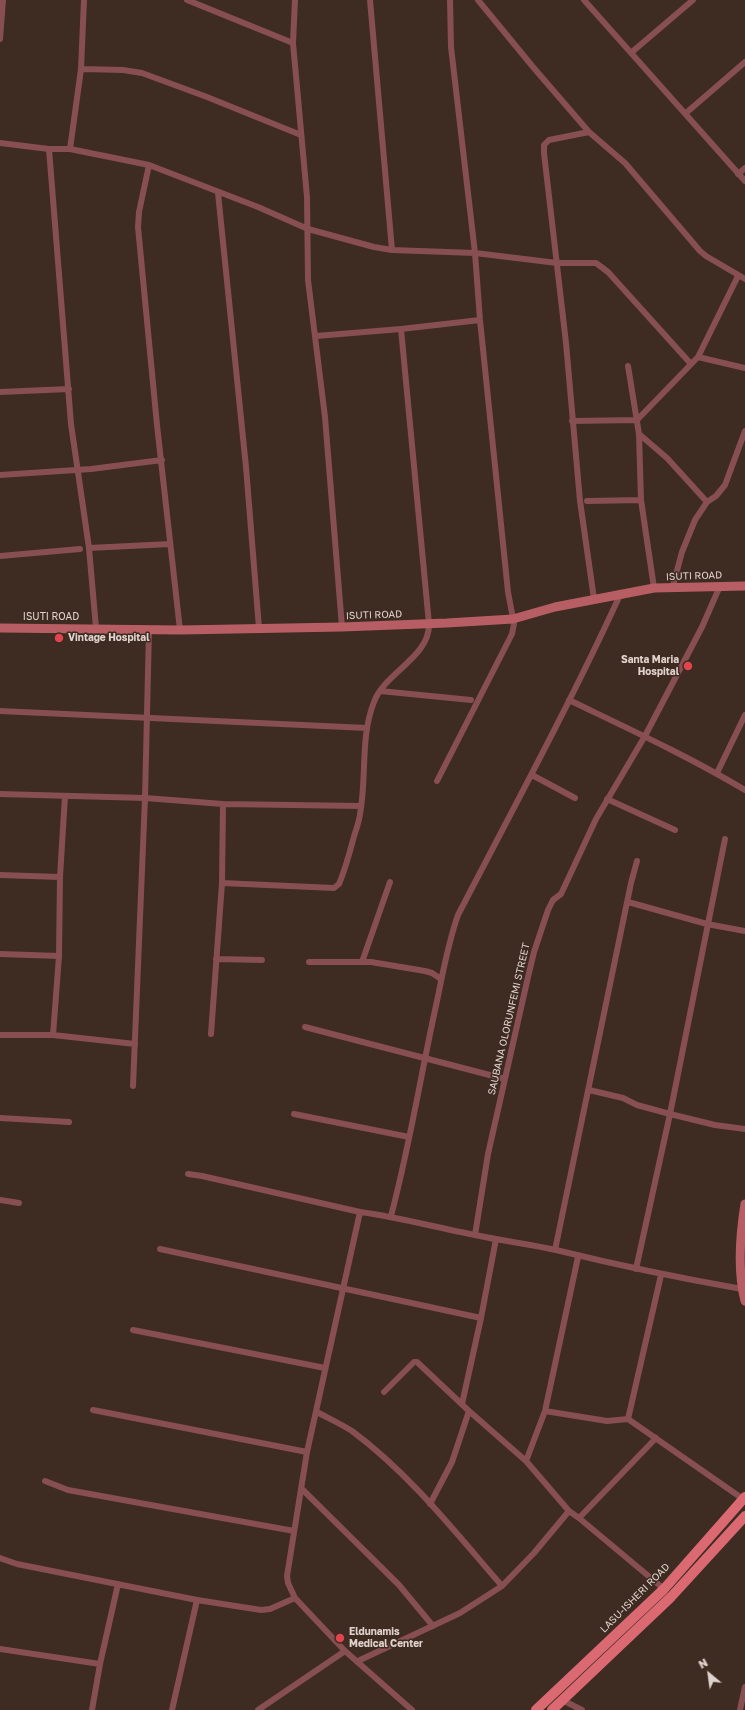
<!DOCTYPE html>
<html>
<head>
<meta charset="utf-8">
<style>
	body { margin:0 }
	#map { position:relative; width:745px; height:1710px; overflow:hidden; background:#3e2b21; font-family:"Golos Text",sans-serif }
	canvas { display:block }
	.north { position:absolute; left:689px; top:1654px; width:40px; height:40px; -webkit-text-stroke:3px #3e2b21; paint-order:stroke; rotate:331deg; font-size:11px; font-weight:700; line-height:16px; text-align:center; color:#e0d3cd }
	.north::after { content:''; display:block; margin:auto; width:14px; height:18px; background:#e0d3cd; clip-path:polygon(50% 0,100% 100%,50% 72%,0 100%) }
</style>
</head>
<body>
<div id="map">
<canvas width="745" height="1710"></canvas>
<div class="north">N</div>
</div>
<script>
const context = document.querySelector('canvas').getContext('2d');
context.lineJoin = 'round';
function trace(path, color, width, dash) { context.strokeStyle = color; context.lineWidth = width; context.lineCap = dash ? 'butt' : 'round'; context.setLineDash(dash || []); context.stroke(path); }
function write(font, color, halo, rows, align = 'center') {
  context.font = font + ' "Golos Text",sans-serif'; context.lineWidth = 3; context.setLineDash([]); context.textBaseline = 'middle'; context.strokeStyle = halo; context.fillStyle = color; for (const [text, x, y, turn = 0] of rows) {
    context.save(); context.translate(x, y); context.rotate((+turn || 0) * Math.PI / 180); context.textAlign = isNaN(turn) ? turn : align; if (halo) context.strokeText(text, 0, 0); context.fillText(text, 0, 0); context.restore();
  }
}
const street = new Path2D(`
	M187 0 293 43
	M295 0 293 43 307 197 308 280 325 417 342 627
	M370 0 392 250
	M478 0 533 67 589 132 625 163 700 251 706 256 745 279
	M584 0 745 181
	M0 39 3 0
	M632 52 693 0
	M81 69 123 70 142 73 207 97 301 135
	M686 113 745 62
	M589 132 549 140 544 145V153L566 343 580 501 594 599
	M0 143 49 149H70L149 165 258 207 308 229 374 247 392 250 475 253 557 263H596L608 272 691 364
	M49 149 71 424 89 548 96 628
	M70 149 81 69 84 0
	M149 165 139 212 138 227 157 425 180 630
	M738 174 745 168
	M218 193 246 467 259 628
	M316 336 401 329 480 320
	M698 357 745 368
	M628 366 639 434 641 500 654 588
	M0 392 69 389
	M572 421 637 420 698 357 738 276
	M639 434 667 458 707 502
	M0 475 91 469 162 460
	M587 501 641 500
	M89 548 170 544
	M0 556 80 549
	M672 589 682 552 695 520 707 502 716 496 725 485 745 431
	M380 691 471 700
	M569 700C629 729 688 756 745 790
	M0 711 367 728
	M717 773 745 715
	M532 775 575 798
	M437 781 512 634 514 624 508 592 480 320 475 253 451 47 450 0
	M0 794 145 798 223 804 361 806
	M607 799 675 830
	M0 875 60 877
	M222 883 334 888 339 884C345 870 349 855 353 840 355 832 359 823 360 814 367 777 360 737 374 702 384 673 430 657 429 624L401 329
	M628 902 707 924 745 931
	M0 954 59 956
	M216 959 262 960
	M309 962H371L425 971 432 973 441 979
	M362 962 390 882
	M305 1027 505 1079
	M211 1034 222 883 223 804
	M0 1035H53L135 1044
	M53 1035 59 956 60 877 65 796
	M133 1086 145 798 149 630
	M589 1090 623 1098 637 1105 670 1114 715 1125 745 1129
	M294 1114 409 1137
	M0 1118 69 1122
	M188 1174 202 1176 360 1212
	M0 1200 19 1203
	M391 1216C410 1145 421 1073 437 1001 443 972 448 943 458 915 513 809 570 704 620 595
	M475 1235 488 1154 528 977 534 952 548 910 553 900 561 894 596 819 645 736 702 627 720 586
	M160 1249 481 1318
	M555 1250 631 883 637 861
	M636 1269 670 1114 725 839
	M133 1330 325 1368
	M384 1392 414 1362H417L469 1411 526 1461 569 1511 579 1518 664 1589
	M462 1404 481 1318 496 1239
	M93 1410 307 1452
	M545 1411 607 1421 628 1419 743 1499
	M317 1412C328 1418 341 1424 352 1431 410 1474 455 1532 502 1586
	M628 1419 661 1275
	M526 1461 545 1411 578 1257
	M45 1481 68 1490 294 1531
	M302 1489 399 1585 433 1626
	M430 1504 452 1462 469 1411
	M579 1518 656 1438
	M0 1558 17 1564 197 1600 261 1610 270 1609 295 1598
	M0 1649 100 1664
	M358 1661 460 1613 502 1586 534 1553 569 1511
	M562 1700 582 1710
	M92 1710 100 1664 118 1584
	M172 1710 197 1600
	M258 1710 345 1651
	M412 1710 345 1651 295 1598 288 1583 287 1576 307 1452 360 1212C399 1217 437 1228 475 1235 502 1241 529 1244 556 1250 617 1265 679 1278 742 1289
	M740 1710 745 1687`);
const secondary = new Path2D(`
	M0 628 180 630 342 627 447 623 513 619 555 607 654 588 745 586
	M745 1204C740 1235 737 1270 745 1301`);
const primary = new Path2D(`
	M536 1710 664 1589 745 1497
	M552 1710 671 1597 745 1516`);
const markers = [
	[59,638,5,"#e0444e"],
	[688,666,5,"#e0444e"],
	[340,1638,5,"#e0444e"]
];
const streetNames = [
	["ISUTI ROAD",694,576,-2],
	["ISUTI ROAD",374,615,-2],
	["ISUTI ROAD",51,617],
	["SAUBANA OLORUNFEMI STREET",509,1019,-77],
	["LASU-ISHERI ROAD",635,1598,-45]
];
const poiNames = [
	["Vintage Hospital",68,638],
	["Santa Maria",679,660,"right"],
	["Hospital",679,672,"right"],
	["Eldunamis",349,1632],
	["Medical Center",349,1644]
];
trace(street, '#874f52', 6);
trace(secondary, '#b65e64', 9);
trace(primary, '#da6971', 10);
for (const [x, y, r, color] of markers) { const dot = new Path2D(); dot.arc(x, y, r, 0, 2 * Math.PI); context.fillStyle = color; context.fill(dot); trace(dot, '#3e2b21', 1.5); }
write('10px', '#e0d3cd', '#3e2b21', streetNames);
write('bold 10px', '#e0d3cd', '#3e2b21', poiNames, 'left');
</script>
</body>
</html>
